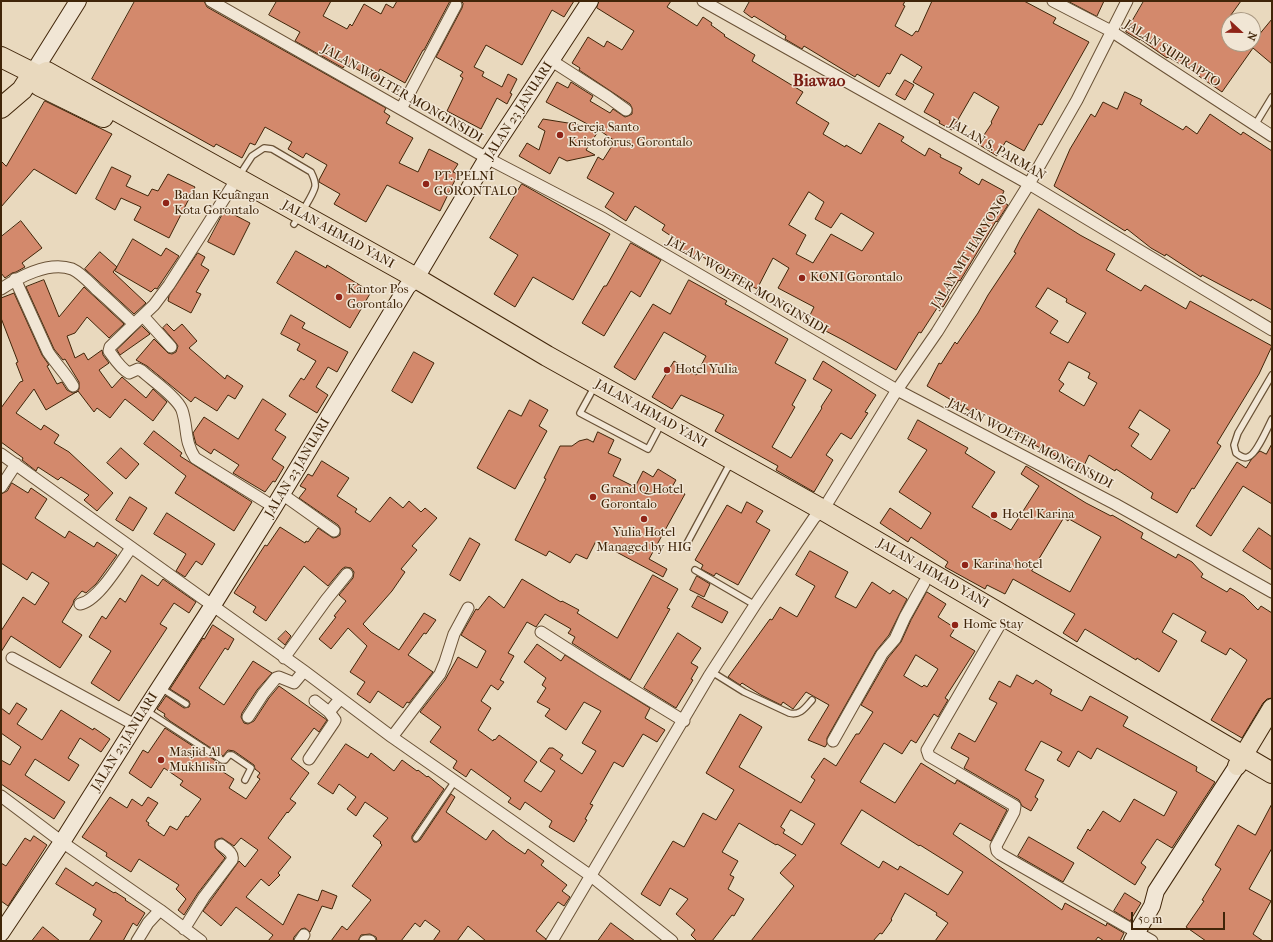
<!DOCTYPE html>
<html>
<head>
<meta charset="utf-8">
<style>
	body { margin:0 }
	#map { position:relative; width:1273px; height:942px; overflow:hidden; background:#e9d9be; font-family:"IM FELL French Canon",serif }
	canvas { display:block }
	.frame { position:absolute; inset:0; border:2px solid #402509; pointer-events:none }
	.north { position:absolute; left:1221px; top:12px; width:40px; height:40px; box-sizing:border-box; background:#f1e6d5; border:1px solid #aa9983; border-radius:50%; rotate:112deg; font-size:11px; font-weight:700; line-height:16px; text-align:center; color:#402509 }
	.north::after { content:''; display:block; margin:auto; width:14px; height:18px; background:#8f2418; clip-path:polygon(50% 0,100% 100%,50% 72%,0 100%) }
	.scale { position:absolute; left:1131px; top:912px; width:94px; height:18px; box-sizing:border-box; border:2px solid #402509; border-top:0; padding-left:5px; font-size:12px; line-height:14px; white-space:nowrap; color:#402509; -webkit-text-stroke:3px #f1e6d5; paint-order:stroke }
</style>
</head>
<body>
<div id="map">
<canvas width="1273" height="942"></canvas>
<div class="frame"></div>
<div class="north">N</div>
<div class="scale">50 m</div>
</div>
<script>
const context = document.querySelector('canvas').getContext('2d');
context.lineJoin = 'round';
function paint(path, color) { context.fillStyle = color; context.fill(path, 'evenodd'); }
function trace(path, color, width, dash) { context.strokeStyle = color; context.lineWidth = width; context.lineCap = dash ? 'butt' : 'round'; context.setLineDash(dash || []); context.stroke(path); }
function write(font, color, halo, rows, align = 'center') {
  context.font = font + ' "IM FELL French Canon",serif'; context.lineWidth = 3; context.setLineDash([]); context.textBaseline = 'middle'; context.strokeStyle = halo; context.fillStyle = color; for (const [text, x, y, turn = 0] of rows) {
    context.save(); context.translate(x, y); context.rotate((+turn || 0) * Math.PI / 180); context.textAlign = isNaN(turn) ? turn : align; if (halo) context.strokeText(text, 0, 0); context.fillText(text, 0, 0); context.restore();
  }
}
const building = new Path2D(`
	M135 1H204L207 7 228 19 386 108 384 112 390 116 386 123 413 138 399 163 418 172 429 149 458 164 453 172 458 174 440 211 387 185 366 222 334 204 340 194 319 182V180L327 165 306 153 303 158 288 149 292 142 265 127 255 145 250 143 242 158 216 144 214 147 92 79Z
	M277 1H331L323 16 347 29 350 24 352 26 364 4 381 14 386 4 393 8 397 1H450L424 50H423L405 83 380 69 375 79 346 63 343 68 295 41 300 32 269 15Z
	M462 1H574L564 17 552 10 522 65 486 45 474 67 484 72 482 76 502 87 508 74 517 79 510 93 512 94 507 104 497 98 481 129 447 111 463 78 460 76 463 72 436 57 462 8 463 4Z
	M599 1H671L667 7 697 26 703 17 712 23 711 25 725 35 724 36 755 55 752 61 803 92 796 103 829 123 823 134 845 147 846 145 861 154 879 123 904 137 901 141 925 156 929 148 941 155 940 157 962 168 959 173 979 185 982 179 1004 191 1000 200 1008 205 997 222 996 221 960 281 959 280 948 297H949L943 307 939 305 921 333 919 332 896 370 843 340 820 328 823 322 810 315 814 307 778 288 789 268 773 258 757 289 724 271 700 255 697 260 680 249 683 244 662 230 665 225 635 206 626 221 605 207 614 193 587 178 598 157 603 160 615 141 599 130 586 150 595 155 567 161 559 157 550 174 519 156 527 143 539 150 545 131 538 127 543 119 593 127 546 102 557 82 568 88 571 82 593 96 590 101 610 113 613 109 625 117 628 116 632 114V108L630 104 579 70 580 68 572 63 588 37 604 47 607 41 622 50 634 31 597 8ZM809 192 824 202 815 219 831 228 841 213 874 233 862 251 831 234 813 263 796 254 806 235 789 225Z
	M750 1H905L903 5 905 6 895 26 912 36 916 31 918 32 932 1H1024L1056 18 1053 23 1089 42 1042 125 1039 124 1024 151 1006 141 997 156 978 144 992 123 991 122 999 107 974 92 952 130 939 123 940 121 924 112 934 94 913 82 922 67 901 54 890 74 887 73 879 87 857 74 855 77 804 46 802 49 785 39 786 36 754 16 752 18 744 12Z
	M1068 1H1104L1097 16Z
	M1144 1H1241L1223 26 1229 30V44H1253V42L1272 19V64L1253 48 1222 92 1190 70 1168 57 1167 58 1140 39V40L1126 32Z
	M905 80 914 85 905 100 896 95Z
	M1125 92 1142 100 1140 104 1183 130 1186 126 1197 134 1210 114 1241 135 1243 132 1272 151V310L1252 299 1251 301 1202 275 1201 277 1166 254 1165 256 1151 248 1127 229 1125 231 1054 186 1070 149 1091 114 1095 117 1103 102 1117 109Z
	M45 101 112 134 76 194 34 169 1 207V161L6 166Z
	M112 167 131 176 126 186 148 196 152 189 158 191 168 174 195 187 169 238 134 220 141 207 121 198 115 210 96 199Z
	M522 184 610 234 573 300 533 277 515 307 494 294 518 255 490 238Z
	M1039 209 1080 235 1115 254 1106 270 1141 291 1145 285 1186 309 1190 301 1272 346 1259 374 1217 443 1221 446 1194 489 1192 488 1177 513 1151 498 1153 493 1116 469 1115 471 1089 455 1082 470 1027 441 1012 431V430L974 408 972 412 927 386 939 363 941 364 955 342 957 344 978 313 988 295 1016 253 1014 252 1020 240ZM1048 288 1067 299 1066 302 1086 313 1068 343 1050 333 1058 321 1036 307ZM1069 362 1090 373 1088 378 1097 383 1084 406 1059 391 1064 384 1059 380ZM1140 410 1170 430 1151 460 1131 446 1139 434 1129 428Z
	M225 210 250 223 234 255 208 242Z
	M21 221 42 248 22 263 25 267 16 272 12 273 5 278 1 273V237Z
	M133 239 161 256 166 248 179 256 157 289 155 288 151 292 115 271Z
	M631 243 661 260 640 297 631 291 604 336 582 323 604 286H606Z
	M296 251 326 268 327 265 371 292 350 328 277 283Z
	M100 252 117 267 113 272 146 303 134 314 85 269Z
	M198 253 205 257 201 265 209 270 196 292 201 294 191 313 168 301 169 296Z
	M44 280 59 317 84 287 124 324 109 338 87 317 75 333 67 336 75 358 84 353 88 360 102 350 103 355 109 363 99 370 112 388 122 377 146 398 153 389 167 402 153 421 125 399 110 418 97 408 94 412 78 391 46 410 34 389 16 413 41 430 44 425 59 435 54 443 69 452 113 493 97 511 84 500 89 495 61 477 58 480 38 467 36 471 22 460 23 458 1 442V408L20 382 23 381 16 363 18 362 1 318V298L14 293 42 355 49 365 47 366 57 384 62 382 67 390 73 393 77 392 79 389V382L65 359 63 360 54 349 26 287Z
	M689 280 727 301 725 304 788 339 775 363 806 380 792 405 795 407 772 447 791 458 822 408 821 407 832 390 813 379 823 361 876 395 865 412 868 413 851 439 841 433 826 455 833 460 814 492 776 470 778 466 715 431 724 415 681 395 672 409 652 397 674 361 696 375 706 356 664 332 635 380 614 367 653 304 670 314Z
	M291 315 305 323 302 328 348 352 337 372 328 367 316 387 328 395 317 413 289 396 301 378 304 380 316 361 297 350 300 344 281 334Z
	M167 324 174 331 182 324 197 341 189 348 225 379 227 375 243 386 235 399 228 395 217 411 195 397 191 402 147 366 136 360 154 339 168 353 172 354 176 352 178 346 176 343 163 328Z
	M142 326 150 334 120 355 117 350Z
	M414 352 434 363 412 403 392 391Z
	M263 399 286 414 275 430 286 437 272 459 284 467 275 482 273 481 265 492 233 473 239 465 214 449 211 454 196 444 193 433 204 417 238 439Z
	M530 400 548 410 539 426 547 431 515 489 477 468 509 410 521 416Z
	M918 420 968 448 965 453 995 472 972 507 1011 530 1039 486 1021 474 1026 466 1086 503 1111 516 1112 515 1143 533 1141 538 1176 558 1178 554 1192 562 1203 574 1201 577 1227 592 1230 588 1244 596 1258 610 1261 606 1272 613V698L1267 699 1263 703 1242 738 1211 720 1247 660 1230 648 1226 655 1201 641 1206 632 1173 613 1162 632 1177 641 1159 672 1137 658 1136 660 1085 629 1077 642 1063 633 1075 614 1013 579 1005 594 987 585 985 589 945 567 948 562 911 537 908 542 880 523 890 508 921 529 931 513 899 492 927 450 908 439ZM1064 518 1068 521 1069 519 1101 537 1070 592 1032 571Z
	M154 431 182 453 180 456 252 502 234 531 175 493 186 476 144 444Z
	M598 432 614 440 608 453 621 459 613 476 635 487 643 471 653 477 658 469 676 480 672 487 685 494 649 559 667 569 663 577 596 541 587 559 576 554 570 563 549 551 546 556 515 540 546 479 544 478 560 446H572L579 441 587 439 593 442Z
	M1272 444V504L1243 486 1211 536 1196 526 1237 462 1246 468 1251 460 1260 451 1266 454Z
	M121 448 139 464 126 479 107 463Z
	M322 461 349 478 337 496 357 509 355 512 370 522 390 497 403 508 409 501 421 512 425 508 437 518 412 546 417 550 401 569 405 572 392 591 363 624 371 632 399 650 424 613 436 620 426 634 424 633 408 655 433 672 409 703 407 702 403 708 378 691 370 703 357 694 365 682 350 672 367 646 348 628 331 649 319 639 336 617 334 616 346 601 339 595 353 578 354 572 351 568 345 567 342 569 328 586 304 566 266 621 253 612 256 607 234 593 265 545 267 546 280 527 305 543 306 541 308 542 318 528 333 538 337 537 340 535V528L338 525 299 498 306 489 300 486 308 474 312 476Z
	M12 483 28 493 31 488 47 499 35 518 65 538 69 531 94 547 97 542 117 555 96 584 86 593 82 591 74 600 73 604 62 622 82 635 60 668 11 636 1 652V631L23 597 35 605 49 583 32 572 27 580 1 563V494L7 491Z
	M130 497 147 508 133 531 116 520Z
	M747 502 763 511 756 522 770 530 738 585 716 573 714 576 701 569 703 565 695 560 727 505 741 513Z
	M167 513 215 544 202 565 196 561 185 577 176 571 186 554 154 534Z
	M1259 528 1272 537V570L1243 551Z
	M470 538 480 544 460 581 450 575Z
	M810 551 848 572 835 597 856 608 872 582 890 594 893 590 907 599 889 635 876 651 827 738V744L825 747 808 740 829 705 806 692 793 709 783 702 781 705 761 695 742 683 740 685 728 677 770 619 772 620 780 607 797 617 815 586 796 575Z
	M142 575 158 586 163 579 196 602 189 613 174 603 160 624 167 628 119 701 91 683 111 651 89 637 102 616 106 619 120 598 125 602Z
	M653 575 678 589 667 608 670 609 630 680 572 643 575 637 568 633 571 629 545 614 536 627 527 622 508 653 514 656 500 680 504 682 498 690 491 685 481 701 491 708 478 730 493 741 494 739 495 740 499 735 537 762 524 781 541 792 555 771 540 761 549 748H553L563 755 560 759 582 774 596 751 582 743 601 711 584 702 566 730 545 716 550 709 537 702 546 688 542 685 546 678 524 662 537 644 561 661 565 655 650 708 645 718 665 730 657 742 643 734 623 767 614 762 590 804 593 805 585 819 587 820 574 842 549 827 552 821 525 802 520 810 508 802 511 798 471 769 466 777 453 768 457 761 430 742 441 727 420 712 445 680 458 657 477 668 486 651 461 635 476 609 478 610 489 596 504 608 522 579 561 602 562 601 579 610 577 613 617 638Z
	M697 576 710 584 704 597 690 590Z
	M927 592 946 604 938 617 955 628 950 636 975 651 945 698 948 700 938 717 934 714 916 743 911 740 902 754 884 743 860 782 895 803 921 763 955 784 957 780 1007 810 991 841 960 823 953 834 1062 910 1065 903 1106 926 1107 923 1124 933 1120 941H1104L1098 937 1095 941H935L948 923 936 915 937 913 905 893 891 919 892 920 882 934 880 933 873 941H751L794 886 780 873 796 855 777 844 776 845 739 823 722 852 738 861 730 875 734 877 728 889 744 899 734 916 732 915 712 941H697L691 935 695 930 676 914 688 899 670 888 660 906 641 894 673 841 684 847 703 813 716 820 734 790 706 773 740 714 762 727 739 767 801 803 815 780 811 777 824 758 836 766 856 734H859L873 712 861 705 888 658 901 642 911 620ZM916 655 938 669 927 687 924 685 922 687 904 676ZM791 810 815 824 802 845 783 833 785 830 781 827ZM862 810 919 846 920 845 963 872 948 895 900 866 898 870 883 861 879 868 841 844Z
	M698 596 728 612 722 623 692 607Z
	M213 625 234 639 228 650 225 648 199 688 224 705 253 661 272 673 257 690 242 713 241 717 244 723 248 724 254 721 269 698 279 686 327 720 319 732 314 728 291 759 309 773 290 799 296 803 288 813 287 812 268 838 291 857 278 873 280 875 269 886 261 879 246 897 283 925 298 894 318 901 322 890 337 896 332 909 322 906 310 932 305 928 301 929 294 937 293 941H268L273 935 236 907 221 926 203 911 239 861 245 867 258 850 241 838 234 846 222 838 218 839 215 841V848L225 858 198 893 184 915 178 910 186 899 176 889 179 885 139 859 131 872 106 856 107 853 82 837 110 797 127 808 132 799 142 806 148 797 158 803 146 821 149 823 148 825 164 836 170 826 177 830 186 816 188 817 201 799 180 785 183 781 164 768 151 788 129 773 143 750 148 753 165 728 219 763 217 768 234 779 229 788 246 799 260 779 257 777 260 773 255 769 254 765 234 751 228 750 223 756 170 721 164 716 165 714 157 709 166 696 184 708 189 707 190 704 189 701 170 689 203 638 204 639Z
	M286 631 291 636 285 645 278 639Z
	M678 633 701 648 691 663 698 667 691 679 693 680 676 708 644 688Z
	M1017 675 1033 684 1036 680 1052 690 1050 694 1082 711 1090 696 1128 717 1123 726 1197 767 1196 771 1215 782 1172 848 1157 839 1141 863 1146 867 1135 885 1077 848 1088 829 1090 831 1103 811 1120 822 1134 799 1164 816 1177 792 1097 748 1091 759 1078 751 1069 767 1057 760 1062 752 1041 741 1025 770 1044 780 1035 797 1038 799 1031 811 1022 806 1019 800 964 768 969 758 951 748 959 733 975 742 997 703 989 699 999 681 1010 687Z
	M17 703 27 709 17 724 42 740 61 710 93 730 94 728 110 739 101 752 80 738 68 758 79 765 69 781 35 759 25 775 65 802 54 819 1 784V760L10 765 21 747 1 733V708L9 714Z
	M346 744 368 758 371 753 394 771 402 760 417 771 418 770 427 777 428 776 444 789 412 836V839L414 842H417L420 840 451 794 455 797 446 812 486 840 493 830 506 841 525 854 528 849 544 861 541 865 567 885 562 891 570 897 564 906 558 902 536 931 546 939 545 941H486L468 926 457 941H433L440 931 425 920 420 927 415 923 401 941H377L376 937 370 934 361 935 358 941H331L342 926 347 930 371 900 352 886 382 845 380 843 381 842 373 836 388 818 365 802 356 816 347 809 356 797 339 784 333 794 318 784Z
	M1272 804V848L1249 889 1271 901 1253 934 1263 941H1206L1186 927 1204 901 1202 900 1221 869 1215 865 1238 825 1255 835Z
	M34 836 47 845 8 906 1 901V863L6 866 25 838 30 841Z
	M1029 837 1074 863 1063 882 1018 856Z
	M66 868 93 886 96 882 114 893 115 892 126 899 125 900 145 913 137 926 133 923 123 941H89L102 921 93 915 96 909 56 884Z
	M1125 893 1141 903 1130 921 1114 911Z
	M611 923 635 941H598Z
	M43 927 60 941H32Z`);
const lane = new Path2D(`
	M1255 125 1272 97
	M239 176 252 156 264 148 272 149 311 172C313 176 316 182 315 187 313 195 299 217 294 224
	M1272 375 1238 433 1234 445 1236 453C1240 456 1244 459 1248 457 1256 455 1268 427 1272 419
	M591 393 580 413 648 449 658 430
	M685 547 727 469 732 464
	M695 570 755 605
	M712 672 744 692 789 713C800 716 805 708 812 700
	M161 688 186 704
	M147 711 222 760H225L229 755H232L251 768 245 780
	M416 838 455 781`);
const street = new Path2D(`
	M211 1 487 158 604 219 897 390 1115 504 1272 592
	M703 1 1029 184 1272 330
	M1053 1 1111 31 1272 136
	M552 61 608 97 626 110
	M401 109 456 5
	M15 279 48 352C56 364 66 374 73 386
	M1 289C19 277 49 261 72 269 81 273 89 282 96 289 109 300 121 312 134 324L154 305 169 285 238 177
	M143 316 171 347
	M134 324 110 347 109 351C114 358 121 369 129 373L138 369 142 371C153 381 177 397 182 410 188 428 184 441 195 458L274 507
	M1 454 304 671 392 737 591 876 672 941
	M1 487 16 464
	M282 494 334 531
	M80 604C98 601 120 563 131 548
	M999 626 927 750 929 756 1015 806 1014 812 996 846 997 851 1000 854 1152 941
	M541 632 602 671 684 721
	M12 658 135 725
	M284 658 326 600 347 574
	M315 701 329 712
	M248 717 263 694 276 678 279 677 294 683 304 671
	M392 737 440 674 445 662 454 634 468 608
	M833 741 882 654 895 639 905 617 924 583
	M309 759 334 722 335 720 329 712 340 699
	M1 796 62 842 160 910 201 941
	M184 929 204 897 232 860C234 853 226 849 221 845
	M137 941 148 923 160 910
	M300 941 304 935
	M365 941H370
	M552 941 709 676 755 605 814 518 823 510 897 390 937 332 1029 184 1077 100 1127 1`);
const secondary = new Path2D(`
	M33 73 78 1
	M1 933 62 842 145 710 213 605 274 507 407 287 416 278 487 158 590 1
	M1132 941 1152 906 1156 891 1237 766`);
const primary = new Path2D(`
	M1237 766 1272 708`);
const highway = new Path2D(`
	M1 57 39 76 47 72 416 278 547 356 823 510 1272 773
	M39 76 40 86 103 117
	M1 108 22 90 33 73`);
const markers = [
	[560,135,4,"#8f2418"],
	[426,184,4,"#8f2418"],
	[166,203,4,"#8f2418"],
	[802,278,4,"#8f2418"],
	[339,297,4,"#8f2418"],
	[667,370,4,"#8f2418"],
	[593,497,4,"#8f2418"],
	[994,515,4,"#8f2418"],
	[644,519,4,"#8f2418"],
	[965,565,4,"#8f2418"],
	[955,625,4,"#8f2418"],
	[161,760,4,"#8f2418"]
];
const streetNames = [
	["JALAN SUPRAPTO",1172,54,33],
	["JALAN WOLTER MONGINSIDI",402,94,30],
	["JALAN 23 JANUARI",519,111,-57],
	["JALAN S. PARMAN",997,150,30],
	["JALAN AHMAD YANI",338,235,29],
	["JALAN MT HARYONO",970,252,-58],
	["JALAN WOLTER MONGINSIDI",747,286,30],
	["JALAN AHMAD YANI",651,414,29],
	["JALAN WOLTER MONGINSIDI",1030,444,27],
	["JALAN 23 JANUARI",298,468,-59],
	["JALAN AHMAD YANI",933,574,30],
	["JALAN 23 JANUARI",125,742,-58]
];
const poiNames = [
	["Gereja Santo",568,128],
	["Kristoforus, Gorontalo",568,143],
	["PT. PELNI",434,177],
	["GORONTALO",434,192],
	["Badan Keuangan",174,196],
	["Kota Gorontalo",174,211],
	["KONI Gorontalo",810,278],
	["Kantor Pos",347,290],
	["Gorontalo",347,305],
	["Hotel Yulia",675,370],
	["Grand Q Hotel",601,490],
	["Gorontalo",601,505],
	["Hotel Karina",1002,515],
	["Yulia Hotel",644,533,"center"],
	["Managed by HIG",644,548,"center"],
	["Karina hotel",973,565],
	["Home Stay",963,625],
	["Masjid Al",169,753],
	["Mukhlisin",169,768]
];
const districtNames = [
	["Biawao",819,82]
];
paint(building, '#d3896c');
trace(building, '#402509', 1);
trace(lane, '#6a5236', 8);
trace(street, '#6a5236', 13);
trace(secondary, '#402509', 18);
trace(primary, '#402509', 20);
trace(highway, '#402509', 22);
trace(lane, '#f1e6d5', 5.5);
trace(street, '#f1e6d5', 11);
trace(secondary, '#f1e6d5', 16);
trace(primary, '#e9d9be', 18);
trace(highway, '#e9d9be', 20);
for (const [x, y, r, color] of markers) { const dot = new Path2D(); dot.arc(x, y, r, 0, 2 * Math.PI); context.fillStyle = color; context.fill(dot); trace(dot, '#f1e6d5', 1.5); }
write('13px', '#402509', '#f1e6d5', streetNames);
write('13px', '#402509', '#f1e6d5', poiNames, 'left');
write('bold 17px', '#7a1f14', '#f1e6d5', districtNames);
</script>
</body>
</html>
